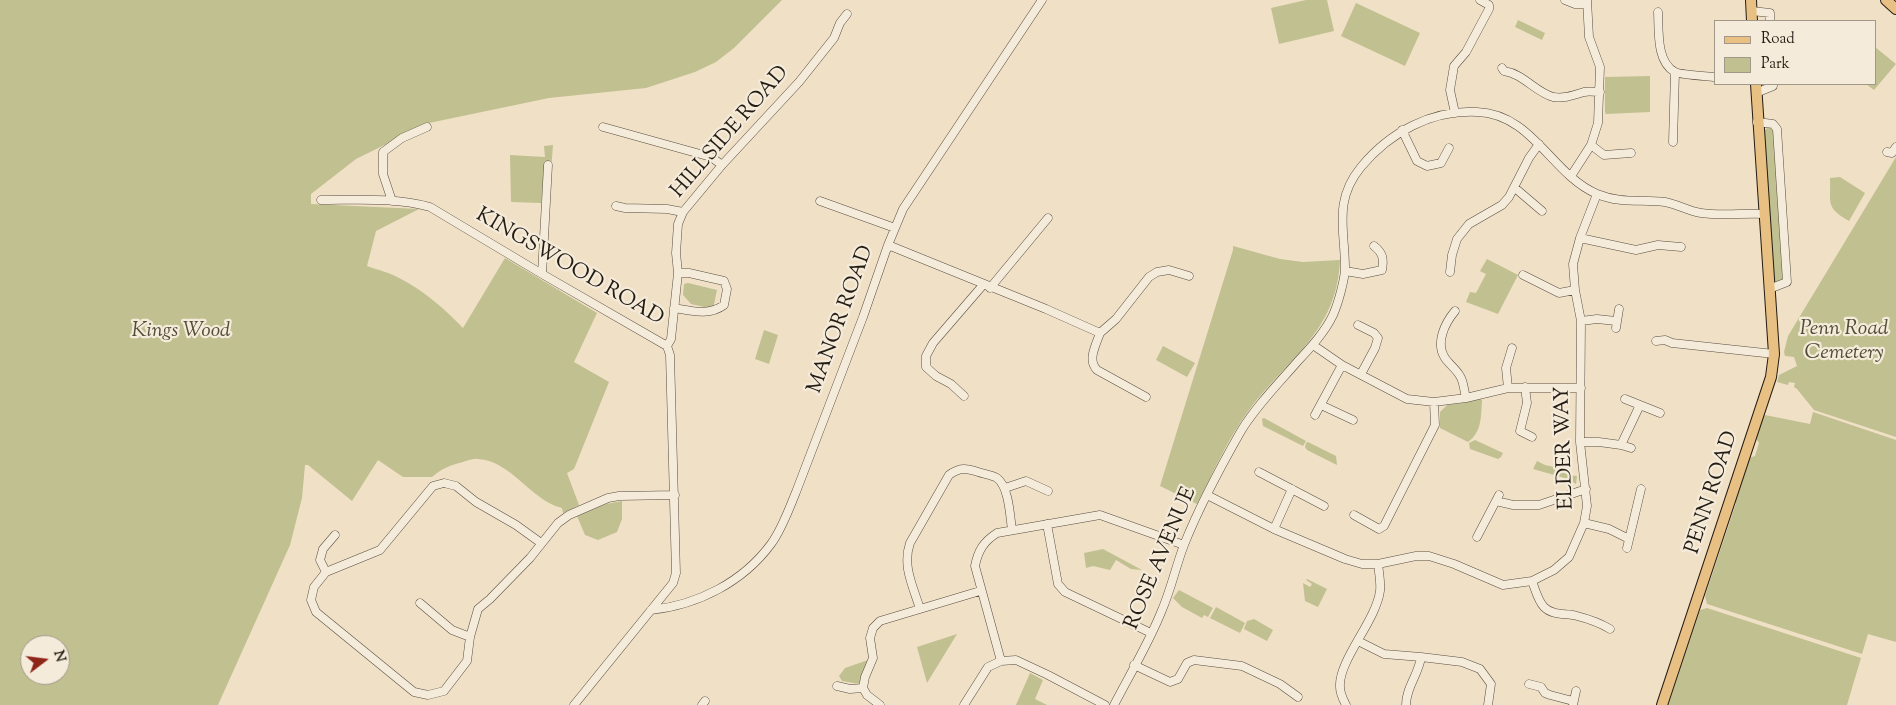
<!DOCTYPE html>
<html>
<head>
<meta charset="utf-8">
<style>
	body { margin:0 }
	#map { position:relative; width:1896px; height:705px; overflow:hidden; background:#f0e0c6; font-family:"Sorts Mill Goudy",serif }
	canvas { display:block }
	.legend { position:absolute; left:1714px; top:20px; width:162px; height:65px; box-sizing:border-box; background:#f5ebda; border:1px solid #a1988a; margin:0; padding:6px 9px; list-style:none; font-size:15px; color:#241c13 }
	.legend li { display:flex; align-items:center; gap:10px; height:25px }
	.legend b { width:25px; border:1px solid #a1988a }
	.north { position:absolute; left:20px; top:635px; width:50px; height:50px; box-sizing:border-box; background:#f5ebda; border:1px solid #a1988a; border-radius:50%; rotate:75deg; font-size:14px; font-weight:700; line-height:20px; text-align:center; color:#241c13 }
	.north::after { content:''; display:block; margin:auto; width:18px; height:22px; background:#8f2418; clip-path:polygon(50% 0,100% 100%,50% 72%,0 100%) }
</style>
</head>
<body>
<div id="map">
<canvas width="1896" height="705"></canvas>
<ul class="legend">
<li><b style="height:6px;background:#e8c083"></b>Road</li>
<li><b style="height:14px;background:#c1c090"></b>Park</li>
</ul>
<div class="north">N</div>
</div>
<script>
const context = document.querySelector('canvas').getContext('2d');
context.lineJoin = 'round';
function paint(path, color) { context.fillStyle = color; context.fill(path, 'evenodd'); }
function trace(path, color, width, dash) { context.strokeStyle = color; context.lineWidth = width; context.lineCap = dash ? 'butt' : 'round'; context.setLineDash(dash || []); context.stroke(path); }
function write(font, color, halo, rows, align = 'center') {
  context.font = font + ' "Sorts Mill Goudy",serif'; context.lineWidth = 4.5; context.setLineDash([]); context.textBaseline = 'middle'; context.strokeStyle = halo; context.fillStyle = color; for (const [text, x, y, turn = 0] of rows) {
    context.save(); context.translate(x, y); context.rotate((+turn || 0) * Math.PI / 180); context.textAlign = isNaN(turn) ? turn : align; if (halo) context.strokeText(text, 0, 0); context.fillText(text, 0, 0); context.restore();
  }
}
const green = new Path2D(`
	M0 0H782L734 48 716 62 695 72 646 88 549 98 429 123 356 159 311 194V204L419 209 376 231 367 266C378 270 391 273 401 279 424 291 445 309 463 328L505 258 597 313 574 362 609 382 574 469 567 473 579 505 563 513 562 508C530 500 512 461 478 459 473 458 467 461 463 462 450 465 441 469 432 477H403L378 460 352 501 308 465H305L302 498 290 545 218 705H0ZM30 645H60V675H30Z
	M1306 0H1327L1334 31 1279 44 1271 8Z
	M1356 3 1420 33 1405 66 1341 36Z
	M1518 20 1545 33 1542 40 1515 27Z
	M1875 47 1896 64 1874 90 1866 84H1875Z
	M1650 76V112L1606 114 1605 112V77Z
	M1769 126 1776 131 1785 277 1783 281 1777 283 1773 280 1764 131Z
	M553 145 550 184 543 186 541 203 511 202 510 155 545 157 544 146Z
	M1896 157V437L1814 410 1797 389 1794 387 1795 383 1789 382 1788 385 1777 382 1779 375 1797 366 1794 357 1785 356 1784 352 1788 336Z
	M1840 177 1865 193 1849 221C1825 207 1831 204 1830 178Z
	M1233 246 1280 259 1303 262 1340 260C1337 332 1288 358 1249 410 1228 438 1213 473 1197 504L1160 486 1233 250Z
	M1487 259 1518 275 1498 314 1466 302 1470 292 1476 293 1486 274 1480 271Z
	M688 283 717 290 713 309 691 304 683 295 684 284Z
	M764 330 778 335 769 364 755 359Z
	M1163 346 1195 363 1187 377 1156 360Z
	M1480 399 1482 400C1481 416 1482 432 1468 442L1440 428V412L1447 405 1463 403Z
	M1813 412 1896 440V642L1868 634 1862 654 1707 604 1705 596 1736 503 1734 501 1748 458 1755 456 1759 443 1755 437 1762 417 1765 415 1810 424Z
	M1264 418 1306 441 1303 446 1263 426 1262 419Z
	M1475 440 1503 453 1501 457 1498 459 1470 449 1469 443Z
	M1308 442 1336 456 1337 465 1307 450 1305 447 1306 443Z
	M1537 461 1545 465 1554 467 1568 475 1577 476 1576 484 1568 479 1533 469Z
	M622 501V519L617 532 598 540 585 535 577 516 606 504Z
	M1103 549 1142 570 1131 569 1116 560 1110 570 1093 566 1086 568 1084 553Z
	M1307 579 1327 589 1318 607 1305 601 1303 583 1310 587 1312 584 1306 580Z
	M1179 590 1213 608 1208 617 1204 615 1202 618 1182 607 1173 598Z
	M1216 607 1245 623 1240 633 1210 618Z
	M1707 608 1861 658 1847 705H1668L1700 610Z
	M1254 619 1273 630 1267 641 1244 629 1247 621Z
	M957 634 927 683 917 647Z
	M868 660 859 684 842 681 839 676 845 668Z
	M1030 673 1043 680 1035 699 1047 705H1016Z`);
const minor = new Path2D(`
	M1565 0 1575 4H1587
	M1752 11 1770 13V21
	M1658 12C1659 30 1656 62 1675 72 1681 75 1706 76 1715 77
	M1502 68 1504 71C1524 74 1535 92 1553 97 1564 99 1574 95 1584 92 1589 91 1595 92 1600 92
	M1756 93 1773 86V84
	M1455 113 1450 90 1454 66 1466 52 1489 9V5L1480 0
	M1757 122 1773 124 1777 129 1787 282 1769 289
	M603 127 711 157 722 165
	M1402 130 1417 161 1427 166 1441 163 1449 148
	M1673 142 1675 72
	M1591 145 1604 155 1631 153
	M1887 152 1892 153 1896 147
	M1571 176 1591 145 1598 123 1600 67 1589 37 1587 0
	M1515 188 1542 211
	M321 200C357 200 395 197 430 207L542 274 667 346 670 355 676 573 673 583 574 705
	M392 201 383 174V152L402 138 427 127
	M820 201 895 228
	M616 206 625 208 667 209 683 212
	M1580 238 1636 250 1658 245 1681 247
	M888 245 1046 309 1100 333 1116 319 1149 277 1157 272 1169 270 1189 276
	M1345 271 1363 274 1382 270C1384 259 1383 253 1374 246
	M1450 272 1452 255 1457 239 1469 224 1502 205 1509 197 1529 158 1539 144
	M542 274 548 165
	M1523 275 1559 293 1575 290
	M990 288 1048 218
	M674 308C692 311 709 316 724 305L727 289 724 281 689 273H678
	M1455 311C1445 323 1435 343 1445 358 1449 364 1456 369 1460 376 1464 382 1464 391 1466 398
	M1581 321 1597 319 1616 321
	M1358 325 1374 333 1378 338 1375 348 1361 374
	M1616 328 1619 309
	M1100 333C1096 345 1087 360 1097 370L1146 397
	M1656 341 1665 340 1672 343 1774 354
	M1313 345 1342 365 1407 399 1434 402 1466 398 1508 388H1581
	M667 346 671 339 678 273 676 253 678 224 683 212 722 165 799 82 834 38 840 23 847 14
	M1525 387 1527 403 1520 431 1532 437
	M1508 388 1506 368 1512 348
	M964 396 951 384 936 376 926 367V356L933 343 983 285
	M1625 399 1660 413
	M1321 405 1353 420
	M1315 415 1342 365
	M1580 442H1599L1621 445 1640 405
	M1621 445 1631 448
	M1259 472 1324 506
	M1005 488 1026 481 1048 491
	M1207 495 1274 529 1345 559 1362 564H1378L1416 556H1429L1454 564 1503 585 1532 581 1554 570 1569 557 1584 523 1587 506 1580 442 1581 321 1575 290 1573 264 1580 238 1597 194
	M1496 501 1513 505H1539L1586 489
	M1354 515 1379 529 1384 526 1435 425 1434 402
	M1584 523 1609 529 1629 539
	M1047 524 1058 584 1065 592 1151 633
	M1274 529 1292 489
	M1477 537 1499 495
	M541 543 516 525 476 502 456 486 444 483 433 486 380 550 326 572 314 587 311 600 316 612 414 692 428 695 444 691 467 661 470 637 478 609 490 599 530 558 558 523 569 515 608 498 619 496 675 495
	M1627 548 1641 489
	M326 572 320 560 323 549 335 535
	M1532 581C1535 589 1538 601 1544 607 1553 616 1566 613 1577 616 1589 619 1600 623 1610 629
	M420 603 452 630 470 637
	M920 609C913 586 902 566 910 543L949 475C960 467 966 468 978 472 984 474 992 475 997 478 1009 487 1010 516 1012 530
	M651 610C698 605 743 582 771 544 782 529 789 509 796 492L863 317 888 245 903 209 1042 0
	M1358 641 1384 654 1421 657
	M1001 661 975 566C978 551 983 542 997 533L1100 515 1184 545
	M1134 665 1170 682 1178 679 1187 663 1194 660 1242 666 1280 684 1298 697
	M1529 684 1541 687 1545 693 1550 695 1573 701
	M837 686 850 689 863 688 867 695 880 705
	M863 688 865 677 873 658 870 638 873 628 880 621 980 591
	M702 705 705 701
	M964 705 988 667 1001 661 1016 660 1048 675 1105 705
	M1114 705C1130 674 1149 643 1162 610 1171 589 1176 566 1184 545 1199 507 1221 466 1241 431 1256 406 1279 383 1298 361 1311 347 1325 332 1333 315 1338 304 1345 279 1345 268 1345 230 1333 201 1361 167 1390 132 1431 110 1477 112 1533 114 1551 174 1597 194 1621 204 1641 199 1665 202 1677 204 1688 211 1701 213 1721 216 1744 213 1764 214
	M1346 705C1343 699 1340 694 1340 687 1338 661 1376 621 1380 591 1381 583 1379 573 1378 564
	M1406 705C1406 687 1419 674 1421 657L1462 662 1480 669 1491 684 1488 705
	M1573 705 1576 691`);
const major = new Path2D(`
	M1751 0 1752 21
	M1886 0 1896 9
	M1662 705 1771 377 1774 354 1756 84`);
const streetNames = [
	["HILLSIDE ROAD",731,133,-49],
	["KINGSWOOD ROAD",569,268,30],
	["MANOR ROAD",842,320,-70],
	["ELDER WAY",1566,448,-92],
	["PENN ROAD",1713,493,-72],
	["ROSE AVENUE",1162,559,-67]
];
const parkNames = [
	["Penn Road",1844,330],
	["Cemetery",1844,354],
	["Kings Wood",181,332]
];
paint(green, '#c1c090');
trace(minor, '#574d40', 9);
trace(major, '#241c13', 12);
trace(minor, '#f5ebda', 8);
trace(major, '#e8c083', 10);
write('21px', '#241c13', '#f5ebda', streetNames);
write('italic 21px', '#534d38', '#f5ebda', parkNames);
</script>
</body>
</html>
